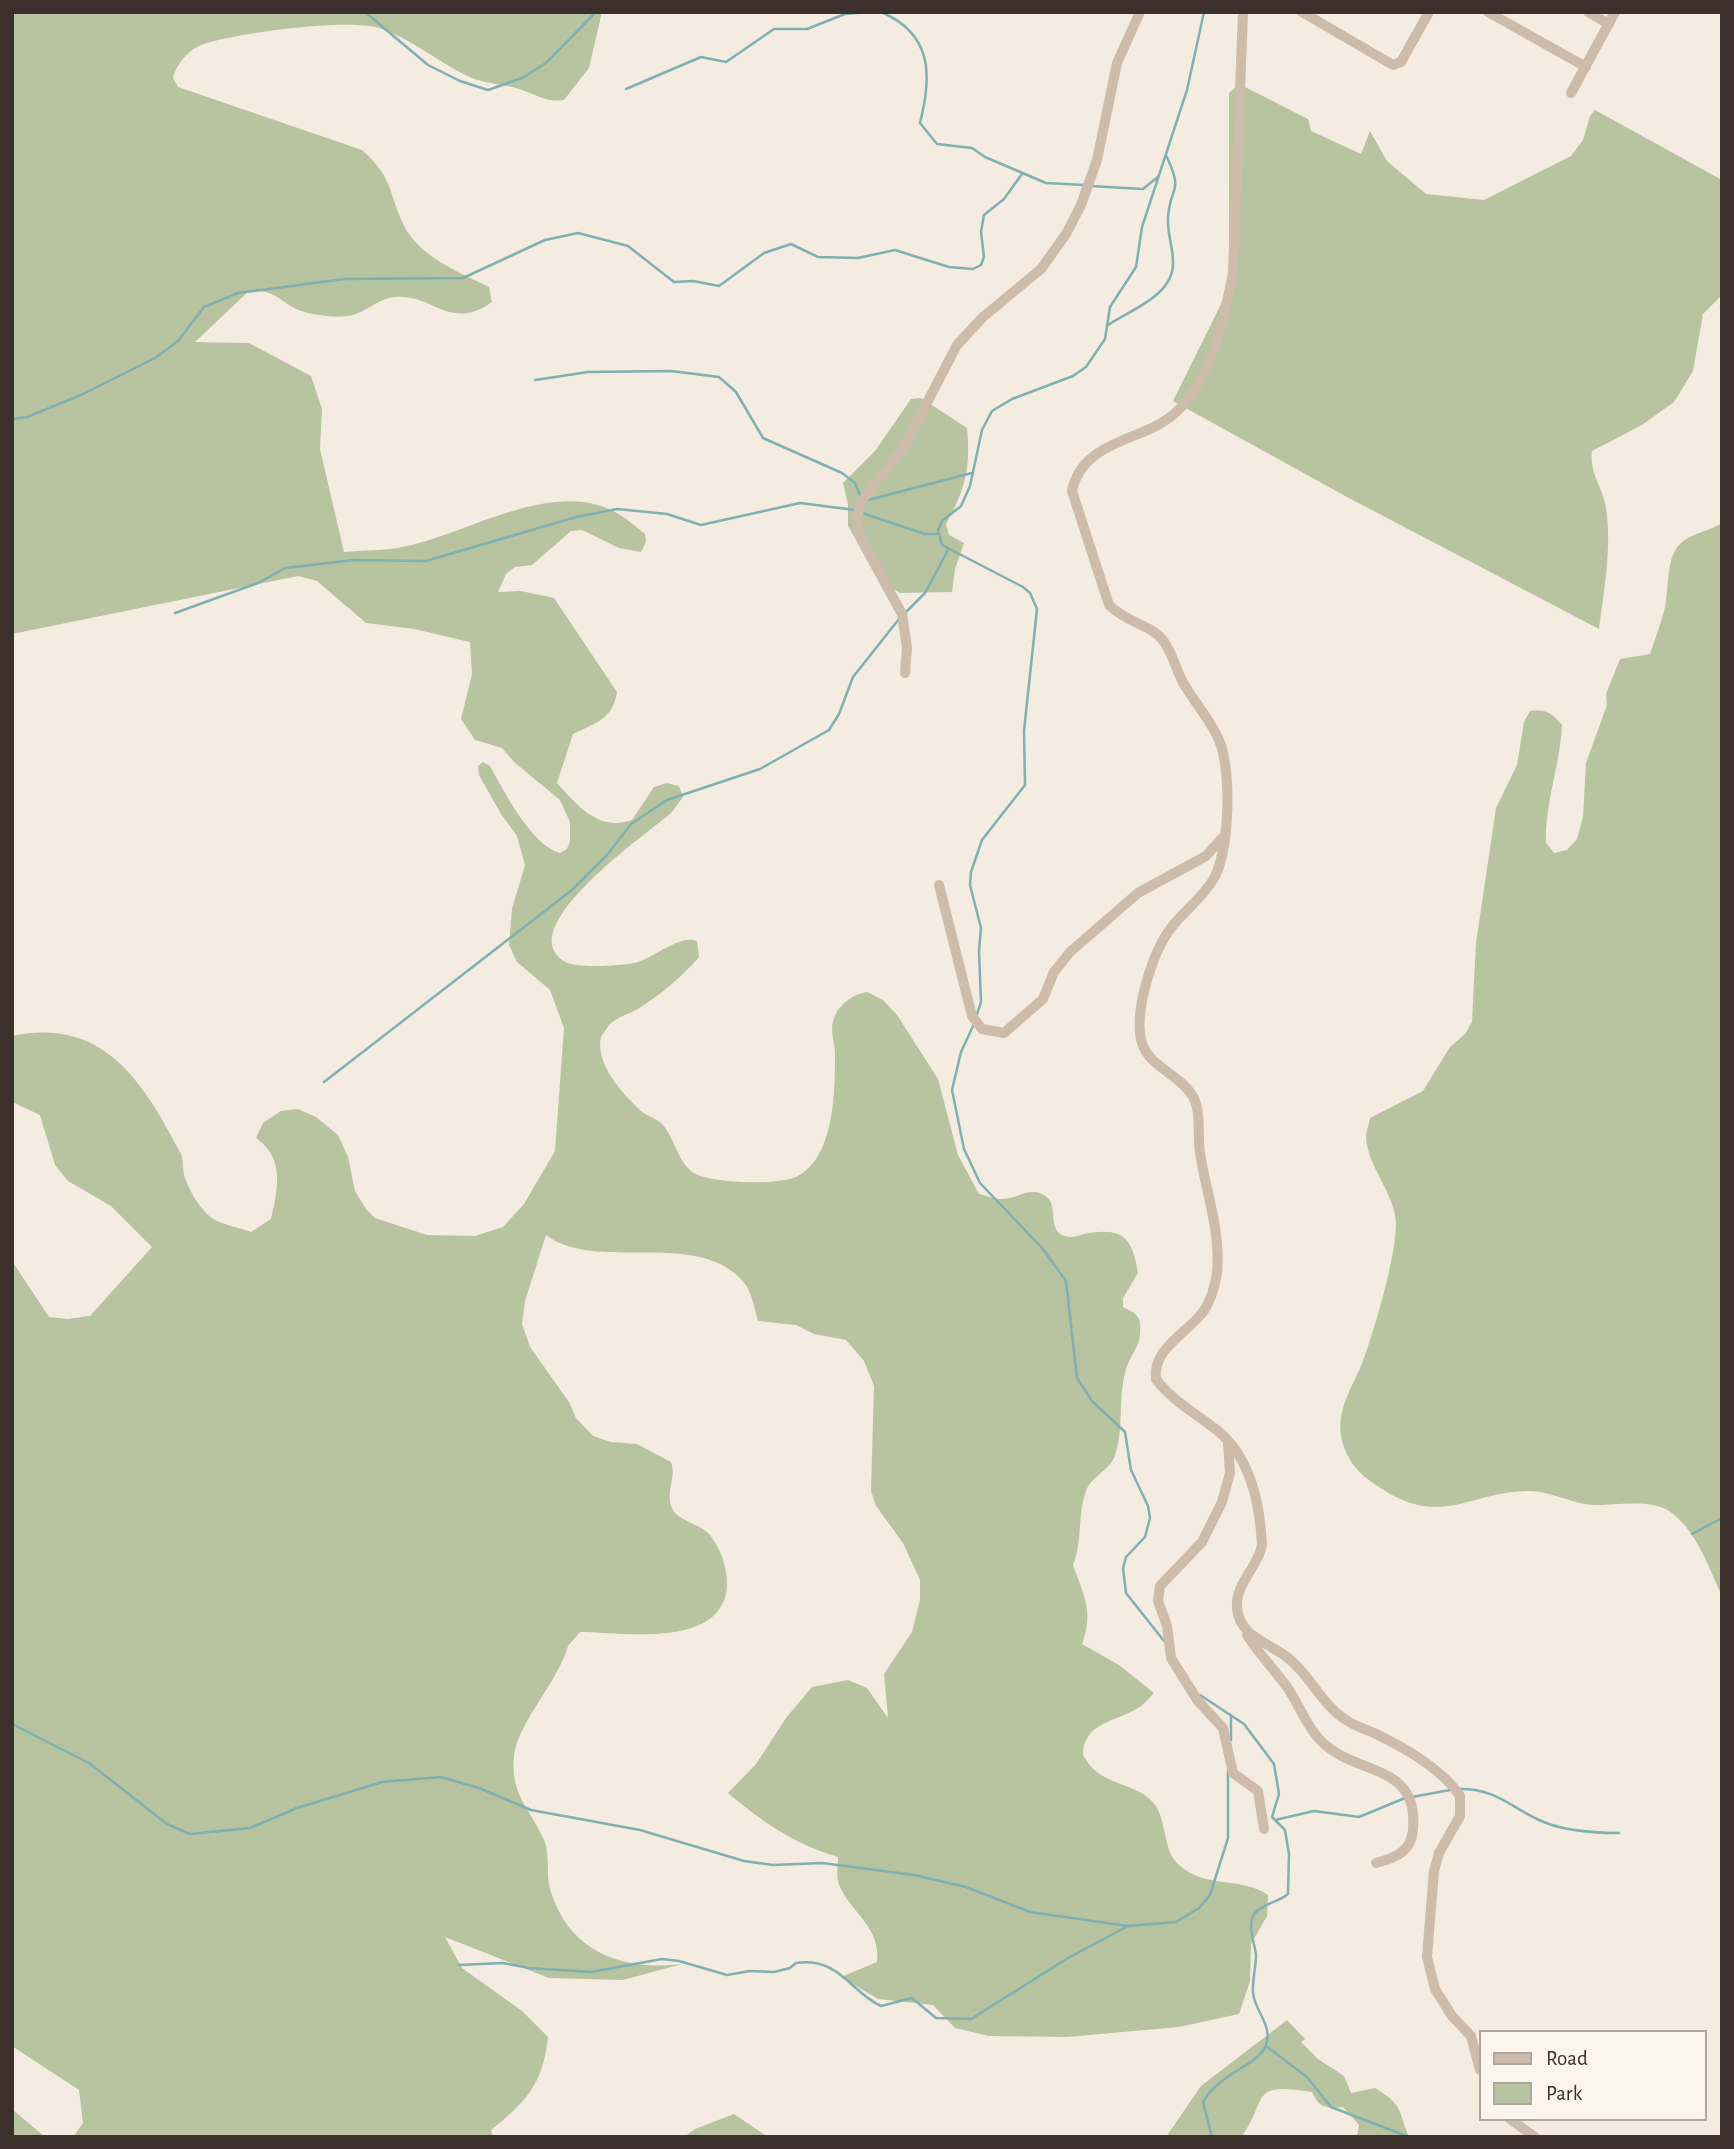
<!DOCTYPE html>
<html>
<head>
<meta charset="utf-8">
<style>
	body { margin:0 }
	#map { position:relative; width:1734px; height:2149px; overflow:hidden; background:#f4ebe1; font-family:"Alegreya Sans",sans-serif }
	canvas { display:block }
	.frame { position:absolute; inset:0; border:14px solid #3b302b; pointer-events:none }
	.legend { position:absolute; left:1479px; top:2030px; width:228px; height:91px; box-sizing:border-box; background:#fbf5ee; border:2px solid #aea6a0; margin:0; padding:9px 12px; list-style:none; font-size:21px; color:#3b302b }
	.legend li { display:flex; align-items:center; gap:14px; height:35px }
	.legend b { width:35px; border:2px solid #aea6a0 }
</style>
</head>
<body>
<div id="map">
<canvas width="1734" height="2149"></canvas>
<div class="frame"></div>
<ul class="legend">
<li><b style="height:9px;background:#cdbbac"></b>Road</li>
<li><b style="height:19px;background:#b8c4a0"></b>Park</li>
</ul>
</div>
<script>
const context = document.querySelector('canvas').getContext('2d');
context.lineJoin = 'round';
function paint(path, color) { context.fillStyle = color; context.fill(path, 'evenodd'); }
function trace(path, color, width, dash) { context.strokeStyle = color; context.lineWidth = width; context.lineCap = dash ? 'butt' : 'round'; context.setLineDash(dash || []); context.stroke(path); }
const green = new Path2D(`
	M12 12H602L589 68 564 100C546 103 536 94 519 89 504 84 487 84 472 78 440 64 413 39 379 28 348 18 236 33 204 44 189 49 177 63 173 78L178 87 362 150C393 178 388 190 403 224 419 257 459 272 489 287L492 302C450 332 434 294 395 297 381 298 369 309 356 314 343 319 325 316 313 314 283 310 282 289 249 291L195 342 249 343 311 376 322 409 320 449 344 552C364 550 384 551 403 547 466 535 551 478 615 512 625 517 635 526 645 534L646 542 641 552 619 548 582 530 571 531 532 565 515 567 506 574 498 592 521 591 554 598 617 692C613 719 596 723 573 734L557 783C578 806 599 832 632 820L654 787 667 783 679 786 683 797C679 802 675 809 670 814 648 833 505 932 568 963 578 968 627 966 638 962 654 957 681 934 697 941L699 957C682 977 660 995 638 1009 629 1014 617 1017 610 1024 607 1028 603 1033 601 1037 595 1064 622 1093 640 1110 646 1116 656 1118 662 1124 676 1139 678 1167 698 1175 717 1183 780 1186 798 1176 835 1156 835 1090 835 1053 835 1044 830 1031 833 1022 836 1006 853 994 867 992L883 1000 897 1015 938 1079 958 1155 979 1194C985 1195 993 1199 1000 1199 1015 1200 1028 1187 1042 1194 1061 1202 1046 1226 1062 1235 1069 1239 1077 1236 1084 1234 1122 1227 1132 1236 1138 1273L1123 1298V1307C1131 1311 1140 1314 1140 1325 1142 1346 1132 1351 1126 1369 1117 1399 1125 1430 1114 1458 1108 1471 1090 1478 1086 1491 1077 1515 1083 1541 1073 1565 1084 1596 1094 1612 1082 1644L1119 1665 1154 1693C1149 1698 1144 1705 1138 1708 1115 1722 1083 1723 1083 1755 1087 1761 1091 1768 1097 1772 1115 1786 1142 1786 1156 1806 1167 1824 1163 1851 1179 1865 1205 1889 1241 1876 1268 1895L1267 1916 1251 1944 1250 1981 1239 2014 1179 2027 1067 2037 989 2036 955 2028 933 2005 878 1999 841 1977 877 1962C881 1927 852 1914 839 1885 836 1877 838 1866 838 1857 792 1843 764 1823 728 1793L756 1764 786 1718 812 1687 848 1680 867 1688 888 1718 884 1674 912 1632 920 1600V1580L903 1543 876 1506 871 1491 874 1386 864 1361 846 1340 814 1334 796 1325 758 1321C755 1310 752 1294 746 1285 701 1226 598 1274 546 1235L525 1301 522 1324 530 1347 569 1402 576 1418 593 1436 611 1442 637 1444 671 1462C677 1478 665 1491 672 1508 677 1521 701 1524 710 1535 721 1549 727 1567 727 1585 724 1650 621 1632 580 1632L568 1646C559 1680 517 1724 514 1756 510 1795 530 1808 544 1840 551 1857 545 1876 551 1892 570 1953 624 1971 682 1964L623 1980 549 1978 445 1937 462 1968 522 2011 548 2037C543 2084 526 2102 491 2130L493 2137H73L83 2123 79 2090 12 2046V1261L49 1317 67 1319 90 1316 152 1247 111 1206 68 1181 55 1165 40 1115 12 1102V1036C103 1017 142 1080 180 1152 184 1159 182 1169 185 1178 189 1190 198 1205 207 1214 216 1224 238 1227 251 1232L271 1219C278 1189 285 1158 256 1138L263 1123 281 1111 298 1109 316 1117 338 1135 348 1157 355 1191 366 1209 375 1218 427 1235 475 1236 503 1227 524 1204 555 1151 564 1028 550 990 517 962 509 945 512 909 525 865 517 836 501 814 479 775 478 766 483 762 490 766C504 791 531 845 560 853L567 849 570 841V822L560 800 514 762 502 748 475 740 461 719 472 674 470 642 414 629 366 623 317 581 298 576 12 634Z
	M1239 84 1308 119 1311 131 1361 154 1370 131 1387 161 1426 194 1484 200 1571 156 1583 140 1590 116 1595 110 1722 180V295L1703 314 1693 371 1674 402 1642 425 1592 451C1589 474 1603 487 1606 508 1612 548 1604 590 1599 629L1347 497 1173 401 1229 288V93Z
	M921 398 967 428C971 468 965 490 946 524L949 535 964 543 955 569 952 592 900 593 879 580 848 526V504L843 483 875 451 911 399Z
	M1722 523V1596C1709 1568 1696 1529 1669 1511 1651 1499 1617 1505 1596 1505 1573 1505 1552 1491 1529 1491 1471 1491 1442 1528 1382 1489 1364 1478 1351 1467 1344 1447 1332 1412 1353 1389 1364 1358 1376 1325 1396 1256 1396 1223 1395 1194 1368 1167 1366 1138 1366 1132 1369 1124 1370 1118L1423 1091 1450 1047 1465 1034 1472 1022 1476 943 1496 808 1517 765 1524 722 1530 711C1546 709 1552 713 1562 725 1560 766 1545 802 1546 843L1554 853 1567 850 1577 839 1583 817 1586 763 1607 705 1606 694 1620 659 1650 654C1655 639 1661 623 1665 607 1669 589 1666 559 1679 545 1690 533 1708 532 1722 523Z
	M1287 2020 1305 2039 1301 2042 1318 2059 1344 2076 1351 2093 1375 2088C1403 2104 1398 2111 1409 2137H1357L1359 2125 1343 2107C1326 2109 1319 2108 1312 2092 1247 2081 1269 2100 1241 2137H1166L1201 2086Z
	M12 2109 45 2137H12Z
	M734 2114 768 2137H684L695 2129Z`);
const stream = new Path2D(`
	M365 12 428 65 460 81 488 90 522 78 546 63 596 12
	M881 12C933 34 932 76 920 123L937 144 972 148 985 157 1046 183 1084 185
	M626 89 701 57 726 62 774 29H807L845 14 868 12
	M1091 186 1143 189 1159 176
	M1108 325C1132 309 1175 295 1173 261 1173 247 1167 233 1168 218 1170 184 1184 195 1167 157
	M535 380 588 372 671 371 719 377 736 392 763 438 842 473 855 483 860 495
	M12 419 27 417 81 395 155 358 178 341 204 307 238 293 345 279 463 278 545 240 578 233 628 246 674 282 693 281 719 286 764 253 791 244 818 257 858 258 895 250 949 267 973 269 981 265 984 257 981 232 984 215 1004 199 1022 174
	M868 500 972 473
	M862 513 925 534H938
	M906 612 925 593 948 550
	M175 613 258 583 285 568 354 560 426 561 576 517 617 509 667 514 701 525 800 503 855 510
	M976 1017 981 1002 979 951 981 928 970 885 971 872 982 840 1025 785 1024 731 1037 609 1030 593 1023 587 942 545 938 530 942 521 961 506 970 486 982 430 992 411 1012 399 1073 376 1086 367 1105 339 1110 307 1136 267 1142 227 1187 90 1204 12
	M974 1024 961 1052 952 1090 964 1149 980 1183 1042 1248 1066 1281 1077 1378 1092 1401 1125 1432 1131 1470 1148 1506 1150 1518 1145 1537 1126 1557 1123 1568 1126 1593 1164 1641
	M324 1082 572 890 607 855 631 824 667 800 760 769 829 730 839 714 853 677 899 619
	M1692 1534 1722 1518
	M1200 1695 1244 1724 1274 1764 1279 1794 1272 1817 1285 1830 1289 1854 1288 1894C1279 1902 1262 1904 1255 1913 1246 1924 1255 1943 1256 1955 1256 1968 1252 1981 1253 1993 1255 2012 1273 2025 1266 2045 1259 2065 1219 2073 1203 2102L1212 2137
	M12 1724 89 1763 167 1824 190 1834 250 1828 297 1808 382 1782 441 1777 479 1788 531 1810 640 1830 744 1861 773 1865 822 1863 914 1875 966 1887 1030 1912 1128 1926 1176 1922 1199 1908 1210 1895 1228 1838V1771
	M1231 1740V1715
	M1460 1789C1496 1789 1509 1806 1539 1820 1562 1831 1593 1833 1619 1833
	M1412 1797 1450 1790
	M1275 1820 1314 1811 1359 1817 1405 1798
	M459 1965 503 1963 529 1968 591 1972 662 1959 679 1961 727 1975 750 1971 774 1972 790 1968 796 1963C840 1957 850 1992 881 2006L912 1998 936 2018 971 2019 1068 1958 1126 1927
	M1266 2046 1307 2077 1331 2107 1409 2137`);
const street = new Path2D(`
	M1243 12 1233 273C1224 319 1212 381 1174 414 1142 442 1082 440 1072 491L1109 605C1127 623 1151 625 1162 639 1173 652 1176 672 1185 686 1196 704 1211 721 1219 740 1232 770 1230 852 1213 880 1202 898 1184 911 1171 928 1153 951 1137 1004 1140 1033 1143 1067 1176 1070 1192 1095 1202 1110 1197 1136 1200 1153 1206 1193 1221 1231 1217 1273 1215 1286 1211 1301 1203 1312 1187 1333 1152 1349 1156 1379 1172 1401 1197 1414 1218 1431 1251 1458 1260 1505 1262 1545 1258 1568 1235 1583 1237 1608 1239 1636 1269 1643 1288 1658 1310 1675 1322 1705 1346 1720 1356 1727 1369 1730 1380 1736 1407 1749 1444 1771 1460 1796V1816L1439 1853 1434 1871 1427 1957 1435 1989 1452 2016 1471 2036 1480 2070
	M1302 12 1393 65 1401 62 1429 12
	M1488 12 1586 67
	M1588 12 1609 24
	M1571 93 1615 12
	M905 673 907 648 902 614 861 539 857 520 860 503 904 447 957 345 983 317 1041 269 1066 234 1081 205 1097 160 1117 63 1140 12
	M939 885 972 1016 982 1029 1004 1033 1043 999 1054 972 1070 952 1138 893 1206 856 1222 838
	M1228 1443 1230 1473 1222 1502 1202 1542 1160 1586 1158 1601 1167 1626 1171 1658 1198 1701 1223 1728 1233 1773 1258 1791 1264 1829
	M1247 1635C1258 1653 1274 1669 1287 1687 1299 1704 1306 1726 1321 1741 1357 1777 1419 1762 1413 1830 1411 1852 1395 1858 1376 1863
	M1510 2119 1535 2137`);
paint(green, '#b8c4a0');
trace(stream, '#7fb0b2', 2.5);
trace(street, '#cdbbac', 10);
</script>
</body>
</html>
